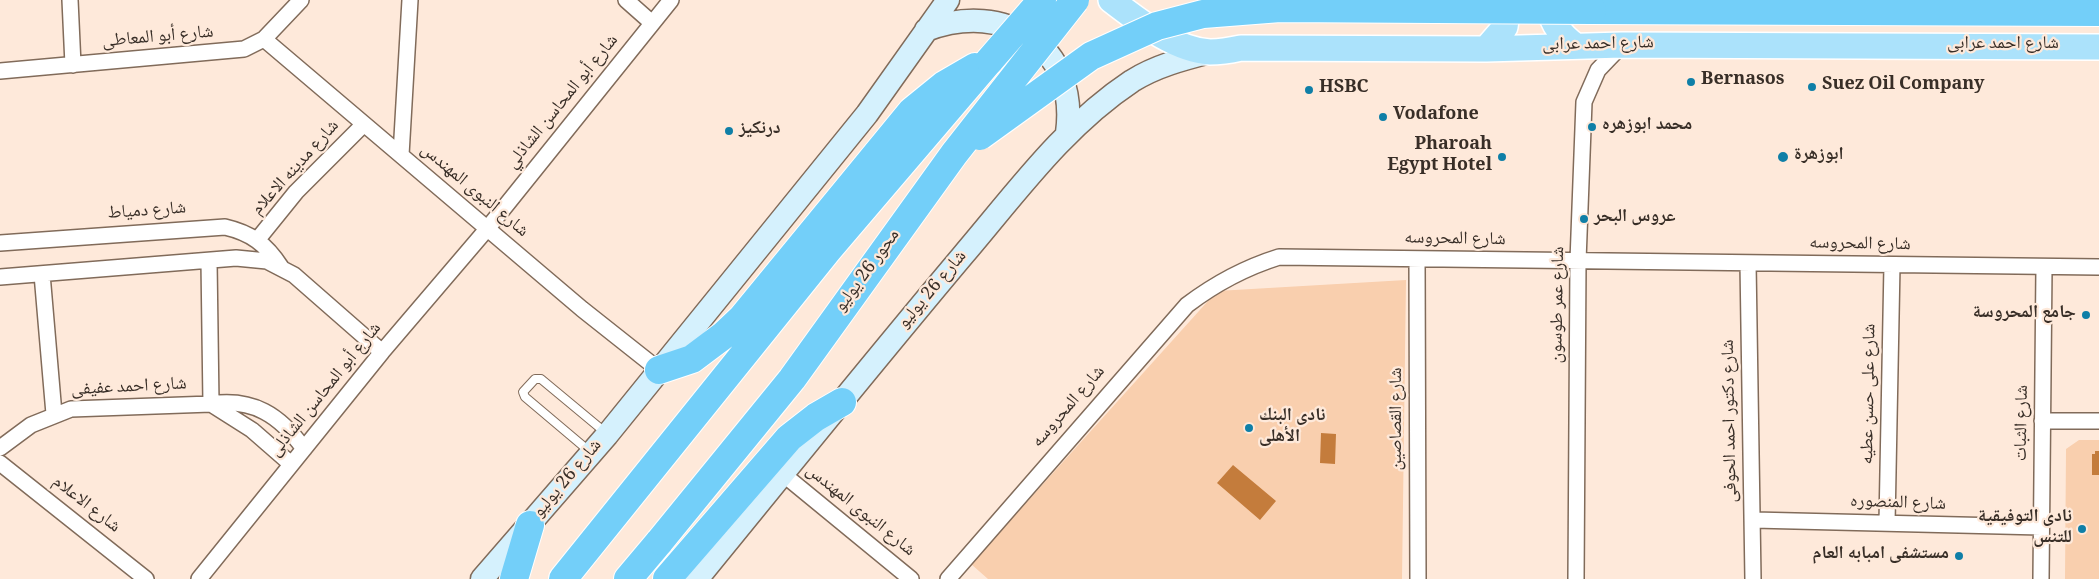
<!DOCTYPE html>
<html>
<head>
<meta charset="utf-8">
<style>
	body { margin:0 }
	canvas { display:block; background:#fee9da }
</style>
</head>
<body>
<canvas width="2099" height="579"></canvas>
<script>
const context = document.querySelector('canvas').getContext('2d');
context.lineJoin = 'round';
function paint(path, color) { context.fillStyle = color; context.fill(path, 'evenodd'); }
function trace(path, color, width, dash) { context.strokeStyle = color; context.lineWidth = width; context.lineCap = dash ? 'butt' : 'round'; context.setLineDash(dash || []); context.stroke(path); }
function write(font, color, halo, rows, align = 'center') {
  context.font = font + ' Georgia,"Noto Naskh Arabic",serif'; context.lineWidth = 4.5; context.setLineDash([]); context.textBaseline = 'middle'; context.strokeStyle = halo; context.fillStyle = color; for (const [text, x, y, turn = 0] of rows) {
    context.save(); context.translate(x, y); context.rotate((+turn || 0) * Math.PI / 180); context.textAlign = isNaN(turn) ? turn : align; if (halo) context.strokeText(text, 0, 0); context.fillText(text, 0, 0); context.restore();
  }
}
const green = new Path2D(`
	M1406 280 1402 579H988L971 564 1217 291Z
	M2079 440H2099V579H2065L2066 449Z`);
const water = new Path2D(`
	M1321 433 1336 434 1335 464 1320 463Z
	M2095 451H2099V475H2092V454H2095Z
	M1233 465 1276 501 1260 520 1217 483Z`);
const lane = new Path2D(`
	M589 451 525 397 523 392 535 379H541L606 433`);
const street = new Path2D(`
	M70 0 73 65
	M626 0 652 23
	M264 39 582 309 659 370
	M0 71 244 49 264 39 301 0
	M401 155 410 0
	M258 239 296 192 364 124
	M0 243 225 227C251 233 266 244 281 267
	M1417 259 1418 579
	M209 261 211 404
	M1748 263 1753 579
	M42 274 54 414
	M0 277 236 258 267 261 294 275 382 352
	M211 404 252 430 291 464
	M2042 421H2099
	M0 448 31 425 71 409 211 404C253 398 280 415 304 449
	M0 463 146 579
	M783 474 911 579
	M1754 520 2041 527
	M1887 523 1892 265
	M199 579 382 352 487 229 671 0
	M948 579 1187 305C1216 283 1244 268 1279 257L2099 267
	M1576 579 1578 261 1584 102 1598 70 1621 46
	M2041 579 2044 267`);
const secondary = new Path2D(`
	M926 30C1005 0 1079 46 1067 133
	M482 579 607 435 867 114 948 0
	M697 579C786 470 874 361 964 254 1016 193 1064 126 1132 81 1156 66 1183 59 1210 52`);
const primary = new Path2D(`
	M1111 0C1139 21 1174 50 1210 52 1220 52 1232 50 1241 48L1486 49 1622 45 2099 47
	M1549 0C1549 20 1560 35 1576 46
	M1486 49 1505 27 1509 0`);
const highway = new Path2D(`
	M1592 10 2099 12
	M659 370 692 359 724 335 742 318 912 111 944 85 975 67
	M514 579 530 525
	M563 579 827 251 990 60
	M628 579 660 541
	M667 579 789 438 816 417 842 402`);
const highwayBridge = new Path2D(`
	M990 60 1042 0
	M980 136 1091 56 1157 26 1203 14 1280 8 1592 10
	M660 541 792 379 954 154 1075 0`);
const markers = [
	[1691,82,5,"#0f7fa7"],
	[1812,87,5,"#0f7fa7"],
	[1309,90,5,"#0f7fa7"],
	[1383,117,5,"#0f7fa7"],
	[1592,127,5,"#0f7fa7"],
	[729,131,5,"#0f7fa7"],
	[1502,157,5,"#0f7fa7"],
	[1783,157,6,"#0f7fa7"],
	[1584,219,5,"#0f7fa7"],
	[2086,315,5,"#0f7fa7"],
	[1249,428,5,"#0f7fa7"],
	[2082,529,5,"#0f7fa7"],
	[1959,556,5,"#0f7fa7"]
];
const streetNames = [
	["شارع أبو المعاطى",158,39,-5],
	["شارع احمد عرابى",1598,46,-1],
	["شارع احمد عرابى",2003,46],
	["شارع أبو المحاسن الشاذلي",564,103,-51],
	["شارع مدينه الاعلام",297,169,-48],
	["شارع النبوى المهندس",473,192,40],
	["شارع دمياط",147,213,-4],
	["شارع المحروسه",1455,241,1],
	["شارع المحروسه",1860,246,1],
	["محور 26 يوليو",869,272,-54],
	["شارع 26 يوليو",934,291,-50],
	["شارع عمر طوسون",1560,305,-89],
	["شارع احمد عفيفى",129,389,-3],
	["شارع أبو المحاسن الشاذلى",327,391,-51],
	["شارع على حسن عطيه",1871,394,-89],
	["شارع المحروسه",1070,408,-49],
	["شارع القصاصين",1399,419,-90],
	["شارع دكتور احمد الحوفى",1732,421,-91],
	["شارع الثبات",2024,423,-89],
	["شارع 26 يوليو",569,480,-50],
	["شارع المنصوره",1898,505,2],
	["شارع الاعلام",85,506,38],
	["شارع النبوى المهندس",859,512,39]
];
const poiNames = [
	["Bernasos",1701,82],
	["Suez Oil Company",1822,87],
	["HSBC",1319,90],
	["Vodafone",1393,117],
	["محمد ابوزهره",1602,127],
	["درنكيز",739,131],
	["Pharoah",1492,147,"right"],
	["Egypt Hotel",1492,168,"right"],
	["ابوزهرة",1794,157],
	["عروس البحر",1594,219],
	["جامع المحروسة",2076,315,"right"],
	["نادى البنك",1259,418],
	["الأهلى",1259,439],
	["نادى التوفيقية",2072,519,"right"],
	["للتنس",2072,540,"right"],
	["مستشفى امبابه العام",1949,556,"right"]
];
paint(green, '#f9cfae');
paint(water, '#c47c3c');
trace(lane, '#816b5a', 10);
trace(street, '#816b5a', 18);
trace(secondary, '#816b5a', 25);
trace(primary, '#fff', 28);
trace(highway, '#fff', 30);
trace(lane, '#fff', 8);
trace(street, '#fff', 15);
trace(secondary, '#d5f1fd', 22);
trace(primary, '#abe2fb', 25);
trace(highway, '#73cff9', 28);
trace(highwayBridge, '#fff', 30, []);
trace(highwayBridge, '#73cff9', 28);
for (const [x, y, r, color] of markers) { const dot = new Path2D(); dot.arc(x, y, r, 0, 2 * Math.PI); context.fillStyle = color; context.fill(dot); trace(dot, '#fee9da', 2); }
write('18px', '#382e27', '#fee9da', streetNames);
write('bold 18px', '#382e27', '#fee9da', poiNames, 'left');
</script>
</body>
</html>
